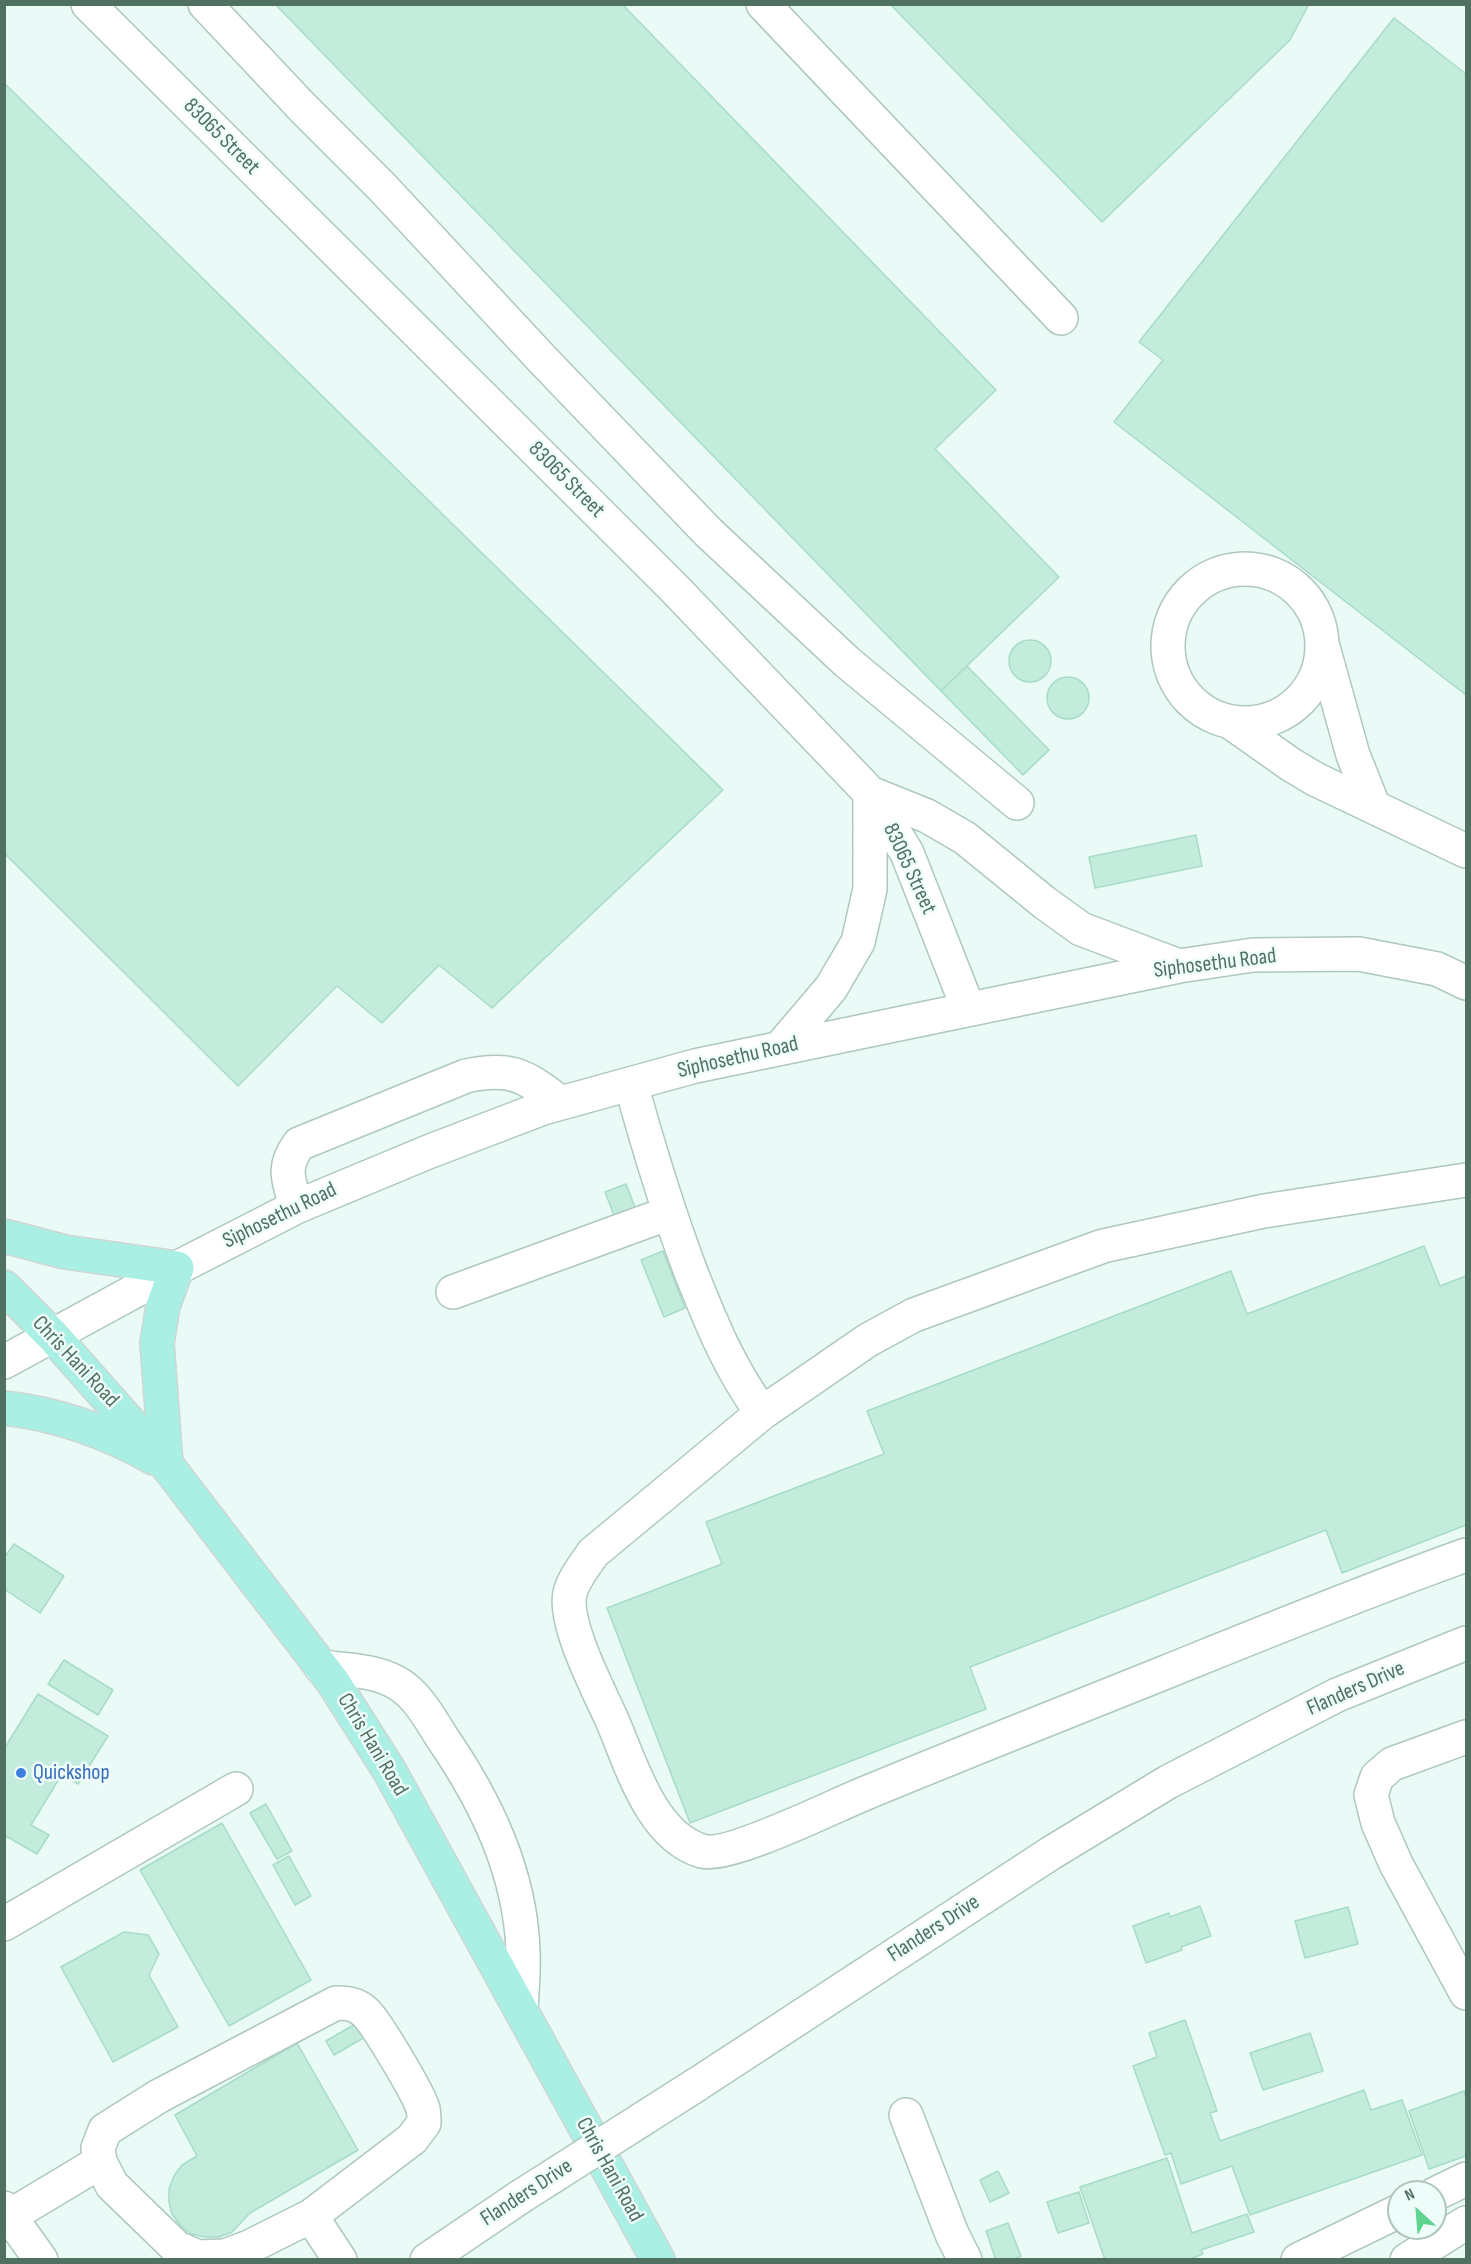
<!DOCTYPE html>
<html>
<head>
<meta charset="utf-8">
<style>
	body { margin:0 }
	#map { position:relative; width:1471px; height:2264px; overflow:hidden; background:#e9faf7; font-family:"Sofia Sans Condensed",sans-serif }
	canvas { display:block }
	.frame { position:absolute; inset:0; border:6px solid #507162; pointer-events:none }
	.north { position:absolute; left:1387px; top:2180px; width:60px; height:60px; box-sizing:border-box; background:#effdfa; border:2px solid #afc5bd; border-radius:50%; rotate:334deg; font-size:16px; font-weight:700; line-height:24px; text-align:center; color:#507162 }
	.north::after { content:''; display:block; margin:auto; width:21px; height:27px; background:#5fd390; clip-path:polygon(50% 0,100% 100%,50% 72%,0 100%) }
</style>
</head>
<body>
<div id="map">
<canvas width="1471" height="2264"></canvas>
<div class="frame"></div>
<div class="north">N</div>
</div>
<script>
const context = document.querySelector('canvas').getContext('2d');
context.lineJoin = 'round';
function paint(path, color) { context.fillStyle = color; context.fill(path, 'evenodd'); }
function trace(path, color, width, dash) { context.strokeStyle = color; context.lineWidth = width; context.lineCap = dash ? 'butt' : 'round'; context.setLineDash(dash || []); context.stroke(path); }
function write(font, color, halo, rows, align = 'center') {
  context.font = font + ' "Sofia Sans Condensed",sans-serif'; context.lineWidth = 5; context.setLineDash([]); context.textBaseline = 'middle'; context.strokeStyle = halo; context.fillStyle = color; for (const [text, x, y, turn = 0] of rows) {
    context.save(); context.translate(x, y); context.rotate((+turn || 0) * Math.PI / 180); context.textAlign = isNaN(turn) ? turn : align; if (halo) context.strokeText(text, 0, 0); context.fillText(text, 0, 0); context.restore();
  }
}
const building = new Path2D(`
	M275 4H622L996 390 935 449 1059 577 941 691Z
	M890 4H1309L1290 40 1102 222Z
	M1394 18 1466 74V695L1114 422 1163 360 1139 342Z
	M4 83 723 790 492 1008 439 965 382 1023 337 986 238 1086 4 853Z
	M1009 661a21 21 0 1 1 42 0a21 21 0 1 1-42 0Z
	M967 666 1049 750 1023 775 941 691Z
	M1047 698a21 21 0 1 1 42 0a21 21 0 1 1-42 0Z
	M1196 835 1202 866 1095 888 1089 857Z
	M626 1184 636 1210 615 1218 605 1192Z
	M1424 1246 1440 1286 1466 1276V1525L1342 1573 1326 1530 970 1667 986 1709 690 1823 607 1608 722 1564 706 1522 884 1454 867 1411 1231 1271 1247 1314Z
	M663 1251 685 1308 664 1317 641 1260Z
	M14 1544 64 1576 40 1613 4 1589V1558Z
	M64 1660 113 1690 98 1715 48 1684Z
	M38 1694 108 1736 78 1784 62 1774 31 1825 49 1835 37 1854 4 1835V1749Z
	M266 1804 292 1851 277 1859 250 1813Z
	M222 1823 311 1980 229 2026 140 1870Z
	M289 1856 311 1896 295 1905 273 1865Z
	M1200 1906 1211 1936 1181 1947 1182 1950 1146 1963 1133 1926 1169 1913 1170 1917Z
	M1348 1907 1358 1944 1305 1958 1295 1921Z
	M124 1932 148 1935 159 1954 149 1975 178 2027 113 2062 61 1967Z
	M1185 2020 1217 2111 1210 2113 1220 2141 1364 2090 1371 2110 1402 2100 1422 2155 1250 2215 1232 2166 1181 2184 1171 2153 1165 2155 1133 2066 1157 2057 1149 2033Z
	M357 2023 365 2037 334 2055 326 2041Z
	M1310 2033 1323 2071 1263 2090 1250 2053Z
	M297 2043 358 2150 250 2213 232 2232 219 2237H205L191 2234 180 2225 172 2214 169 2202V2189L174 2176 182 2165 197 2156 175 2115Z
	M1464 2091 1466 2097V2156L1429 2169 1409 2111Z
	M1167 2158 1192 2233 1247 2214 1254 2232 1201 2250 1203 2254 1188 2260H1105L1080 2187Z
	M998 2171 1009 2193 990 2202 980 2180Z
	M1079 2192 1089 2223 1058 2233 1047 2202Z
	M1008 2223 1021 2256 1012 2260H996L986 2231Z`);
const minor = new Path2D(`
	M88 4 673 587 870 793 907 853 968 1008
	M205 4 303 108 383 188 542 359 708 532 847 662 1017 803
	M763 4 1061 318
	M1168 646a77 77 0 1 1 154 0a77 77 0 1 1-154 0Z
	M1323 647 1353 755 1373 805
	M1232 723 1290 764 1315 779 1466 851
	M780 1048 831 988 858 942 870 889V793L927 816 965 838 1045 903 1081 929 1179 966
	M631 1084C649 1149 668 1212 692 1275 713 1327 729 1367 762 1413L868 1340 914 1315 1103 1246 1264 1211 1466 1180
	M296 1207C289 1179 281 1169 299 1144L466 1076C513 1066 524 1076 561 1103
	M453 1292 669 1213
	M4 1362 177 1268 296 1207 428 1152 543 1108 695 1066 1179 966 1253 955 1359 954 1437 969 1466 983
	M762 1413 593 1553C585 1565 574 1578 570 1593 563 1623 599 1691 612 1720 631 1764 651 1836 702 1851 727 1859 832 1807 861 1795 962 1753 1064 1713 1166 1672 1265 1632 1365 1591 1466 1555
	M321 1667C346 1670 375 1670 397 1683 418 1695 430 1719 443 1739 486 1802 520 1872 523 1950 524 1970 522 1990 521 2010
	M1466 1737 1392 1764 1377 1777 1371 1795 1378 1823 1396 1864 1466 1993
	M4 1924 236 1789
	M336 2003C348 2003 357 2004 366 2013 377 2024 419 2094 423 2109 424 2113 424 2119 424 2123L412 2139 311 2216 249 2247 225 2256 198 2257 177 2248 112 2185 100 2162 98 2148 105 2130 159 2096Z
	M696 2085 1051 1853 1168 1782 1337 1695 1466 1643
	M906 2115 952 2234 965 2260
	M1435 2194 1466 2179
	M4 2208 41 2260
	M10 2216 100 2162
	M311 2216 340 2260
	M427 2260 520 2197
	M1298 2260 1399 2211
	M1407 2260 1466 2223`);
const major = new Path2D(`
	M4 1236 65 1252 177 1268 163 1306 157 1343 166 1464
	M4 1287 52 1335 166 1464 333 1682 389 1770 658 2260
	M4 1408C57 1414 108 1432 154 1458`);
const minorBridge = new Path2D(`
	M520 2197 696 2085`);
const markers = [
	[21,1773,6,"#3f7fe0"]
];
const streetNames = [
	["83065 Street",221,137,45],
	["83065 Street",566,480,45],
	["83065 Street",909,869,65],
	["Siphosethu Road",1215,964,-7],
	["Siphosethu Road",738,1058,-13],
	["Siphosethu Road",280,1216,-26],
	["Chris Hani Road",75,1362,47],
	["Flanders Drive",1356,1689,-24],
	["Chris Hani Road",372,1745,59],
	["Flanders Drive",934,1929,-33],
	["Chris Hani Road",609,2170,61],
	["Flanders Drive",527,2193,-33]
];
const shopNames = [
	["Quickshop",33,1773]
];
paint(building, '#c4ecdc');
trace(building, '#a7dcc6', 1.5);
trace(minor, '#aec8be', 36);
trace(major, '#ced7d3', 36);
trace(minor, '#fff', 33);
trace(major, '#aaefe4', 33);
trace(minorBridge, '#aec8be', 36, []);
trace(minorBridge, '#fff', 33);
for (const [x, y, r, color] of markers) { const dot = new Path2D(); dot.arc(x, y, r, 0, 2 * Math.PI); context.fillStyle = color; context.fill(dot); trace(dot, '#effdfa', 2); }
write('22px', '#507162', '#effdfa', streetNames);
write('22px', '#366cbe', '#effdfa', shopNames, 'left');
</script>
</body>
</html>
